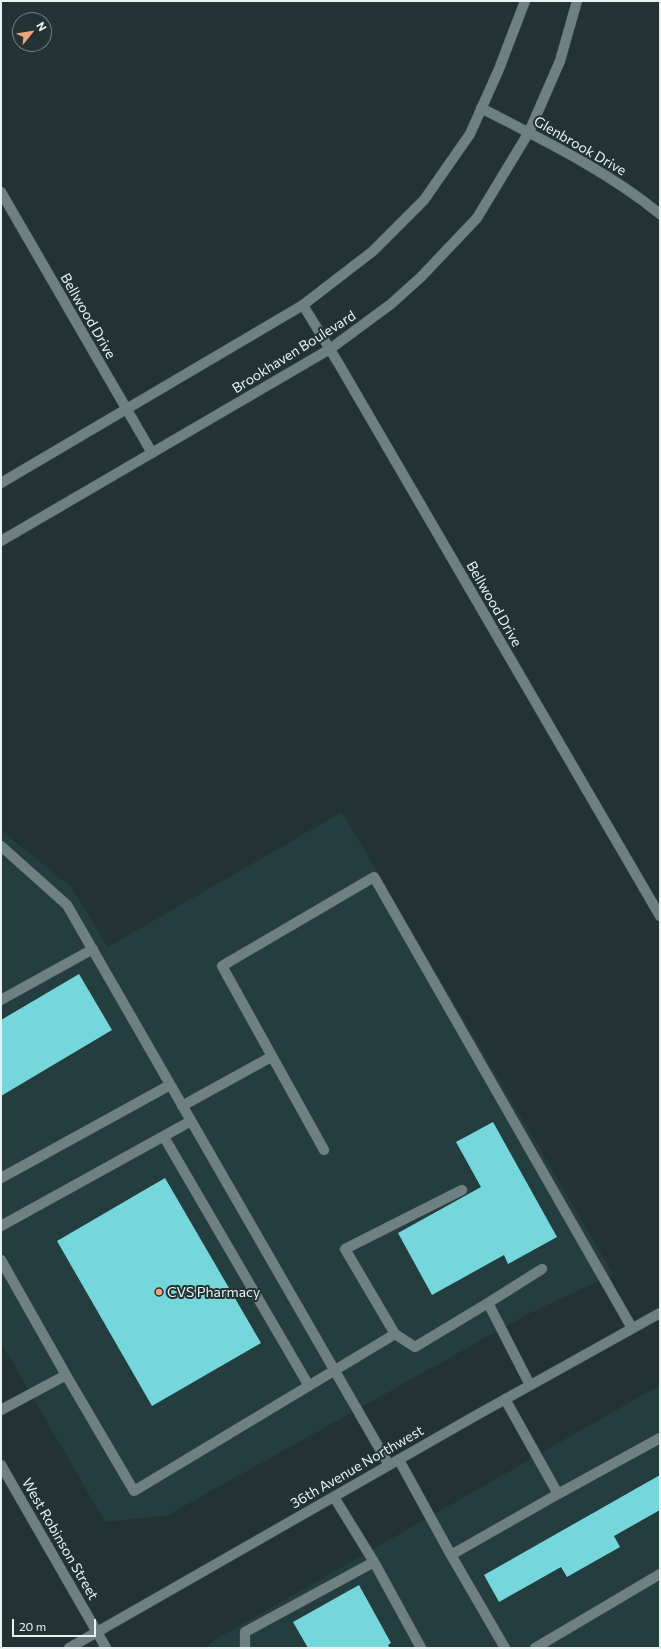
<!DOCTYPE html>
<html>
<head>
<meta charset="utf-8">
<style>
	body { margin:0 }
	#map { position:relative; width:661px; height:1649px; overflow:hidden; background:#233334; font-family:Commissioner,sans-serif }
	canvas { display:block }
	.frame { position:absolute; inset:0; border:2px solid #e8f2f3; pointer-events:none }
	.north { position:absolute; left:12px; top:12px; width:40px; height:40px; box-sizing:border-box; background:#233334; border:1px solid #727f80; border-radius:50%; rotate:60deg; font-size:11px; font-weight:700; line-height:16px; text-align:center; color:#e8f2f3 }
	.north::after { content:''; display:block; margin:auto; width:14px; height:18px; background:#efa378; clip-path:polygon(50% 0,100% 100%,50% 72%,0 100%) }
	.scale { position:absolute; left:12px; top:1619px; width:84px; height:18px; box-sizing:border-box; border:2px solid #e8f2f3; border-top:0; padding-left:5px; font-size:12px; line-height:14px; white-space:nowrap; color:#e8f2f3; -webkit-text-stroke:3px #233334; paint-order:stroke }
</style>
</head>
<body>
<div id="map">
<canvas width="661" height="1649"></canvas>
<div class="frame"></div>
<div class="north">N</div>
<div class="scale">20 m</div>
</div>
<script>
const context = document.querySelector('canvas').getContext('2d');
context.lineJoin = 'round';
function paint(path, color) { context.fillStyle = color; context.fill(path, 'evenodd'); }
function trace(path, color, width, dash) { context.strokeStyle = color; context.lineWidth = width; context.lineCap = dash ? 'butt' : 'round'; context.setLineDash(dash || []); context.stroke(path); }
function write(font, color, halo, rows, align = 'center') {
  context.font = font + ' Commissioner,sans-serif'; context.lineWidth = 4; context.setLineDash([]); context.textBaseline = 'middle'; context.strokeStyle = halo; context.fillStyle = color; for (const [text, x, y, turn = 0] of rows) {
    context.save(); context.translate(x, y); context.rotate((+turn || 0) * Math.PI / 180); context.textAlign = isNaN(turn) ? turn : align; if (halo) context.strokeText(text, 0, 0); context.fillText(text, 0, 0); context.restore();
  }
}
const built = new Path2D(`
	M342 812 613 1274 528 1314 168 1515 105 1522 1 1342V830L71 887 108 947Z
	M660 1385V1648H207L213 1641Z`);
const building = new Path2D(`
	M79 974 112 1030 1 1096V1020Z
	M493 1122 557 1237 508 1264 504 1255 432 1295 398 1233 481 1187 456 1142Z
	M165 1178 261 1343 152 1406 57 1241Z
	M660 1475V1510L614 1536 620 1547 567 1577 561 1567 499 1602 484 1575Z
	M359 1585 391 1643 388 1645 390 1648H308L293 1622Z`);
const service = new Path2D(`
	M1 846 67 905 389 1465
	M1 1000 93 949
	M182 1106 271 1057
	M164 1137 309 1386
	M324 1150 222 966 374 877 632 1328
	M1 1178 170 1085
	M1 1226 191 1121
	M1 1260 66 1375
	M488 1303 542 1269
	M395 1334 415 1347 488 1303 530 1385
	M505 1399 558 1494 660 1438
	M1 1410 66 1375 134 1491 395 1334 345 1249 462 1190
	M399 1460 451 1555 505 1648
	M451 1555 558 1494
	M374 1562 421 1648
	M245 1648V1632L374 1562 334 1497
	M535 1648 660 1574`);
const minor = new Path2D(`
	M481 108C543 140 606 170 660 214
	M1 192 152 453
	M303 305 340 366 660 916`);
const tertiary = new Path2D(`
	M1 483 303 305 373 251 424 200 470 134 499 69 525 1
	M1 541 330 349 391 304 421 277 477 218 529 132 560 61 577 1
	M1 1465 97 1632`);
const secondary = new Path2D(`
	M97 1632 106 1648
	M69 1648 475 1416 660 1313`);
const markers = [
	[159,1292,4,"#efa378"]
];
const streetNames = [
	["Glenbrook Drive",580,146,30],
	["Bellwood Drive",88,316,60],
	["Brookhaven Boulevard",294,352,-32],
	["Bellwood Drive",494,604,60],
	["36th Avenue Northwest",357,1467,-30],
	["West Robinson Street",60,1539,60]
];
const poiNames = [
	["CVS Pharmacy",167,1292]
];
paint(built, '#243e3f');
paint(building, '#75d6db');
trace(service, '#404f50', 11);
trace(minor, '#404f50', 11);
trace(tertiary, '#404f50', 11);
trace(secondary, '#404f50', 11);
trace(service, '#6e8081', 10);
trace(minor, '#6e8081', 10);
trace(tertiary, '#6e8081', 10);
trace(secondary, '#6e8081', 10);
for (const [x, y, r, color] of markers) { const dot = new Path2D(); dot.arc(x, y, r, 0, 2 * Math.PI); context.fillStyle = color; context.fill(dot); trace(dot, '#233334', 1.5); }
write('14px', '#e8f2f3', '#233334', streetNames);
write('14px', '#e8f2f3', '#233334', poiNames, 'left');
</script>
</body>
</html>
